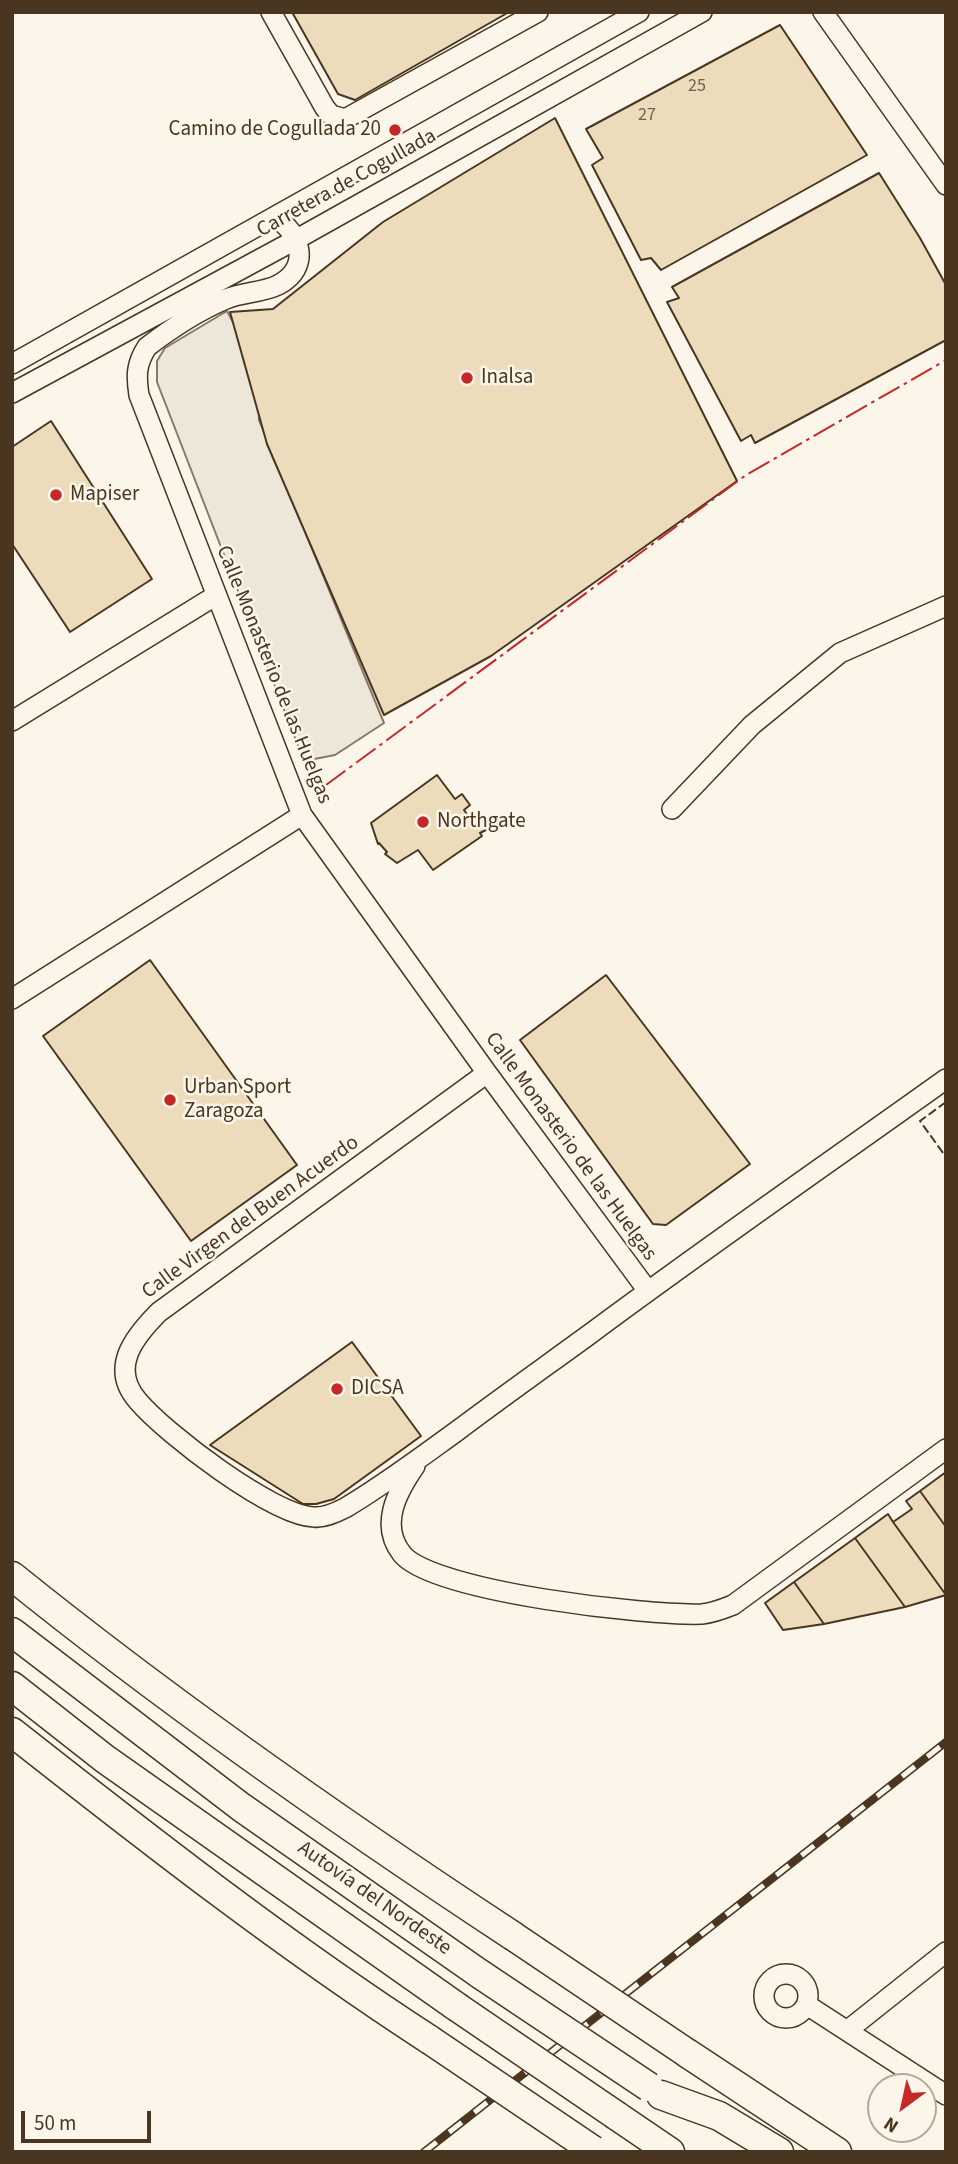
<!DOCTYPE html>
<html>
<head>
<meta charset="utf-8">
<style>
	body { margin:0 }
	#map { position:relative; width:958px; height:2164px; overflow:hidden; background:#fbf6e9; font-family:"Source Sans 3",sans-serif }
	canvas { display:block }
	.frame { position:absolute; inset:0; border:14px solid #4a3520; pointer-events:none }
	.north { position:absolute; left:867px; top:2073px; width:70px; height:70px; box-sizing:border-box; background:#fbf6e9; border:2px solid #b4a999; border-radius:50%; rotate:213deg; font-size:19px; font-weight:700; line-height:28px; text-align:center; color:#4a3520 }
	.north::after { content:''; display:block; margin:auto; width:24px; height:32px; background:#c62828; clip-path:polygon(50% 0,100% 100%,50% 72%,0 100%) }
	.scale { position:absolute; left:21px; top:2111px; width:130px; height:32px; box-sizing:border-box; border:4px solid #4a3520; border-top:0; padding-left:9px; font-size:21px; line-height:24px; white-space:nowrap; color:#4a3520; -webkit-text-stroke:5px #fbf6e9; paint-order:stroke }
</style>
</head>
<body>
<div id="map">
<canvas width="958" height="2164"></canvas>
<div class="frame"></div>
<div class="north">N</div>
<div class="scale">50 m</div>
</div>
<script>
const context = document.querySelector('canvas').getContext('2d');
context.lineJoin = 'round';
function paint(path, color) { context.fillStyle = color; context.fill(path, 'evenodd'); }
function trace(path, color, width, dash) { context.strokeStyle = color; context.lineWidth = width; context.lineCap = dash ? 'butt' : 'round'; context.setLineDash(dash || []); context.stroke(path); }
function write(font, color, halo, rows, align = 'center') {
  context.font = font + ' "Source Sans 3",sans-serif'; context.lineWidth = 5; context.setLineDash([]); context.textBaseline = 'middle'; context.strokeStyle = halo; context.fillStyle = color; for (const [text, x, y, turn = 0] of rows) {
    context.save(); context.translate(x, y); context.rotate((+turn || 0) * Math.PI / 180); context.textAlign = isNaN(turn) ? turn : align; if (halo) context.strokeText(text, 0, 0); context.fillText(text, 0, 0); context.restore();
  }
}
const parking = new Path2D(`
	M227 311 255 363 258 379 259 420 384 723 335 755 304 761 157 382V361L165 348Z`);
const building = new Path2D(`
	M292 12H509L355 100 338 94Z
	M780 25 867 155 661 270 651 258 641 260 592 165 603 158 586 129Z
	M555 118 737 481 491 656 384 715 267 444 230 312 273 309 383 222Z
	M879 173 920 238 946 285V340L755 443 751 435 741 441 667 302 679 298 672 287Z
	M51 421 152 579 70 632 12 544V447Z
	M437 775 455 799 462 794 470 805 464 810 474 825 479 821 486 830 480 833 482 836 433 870 418 850 397 863 385 854 387 852 379 843 378 844 371 823Z
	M150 960 297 1165 191 1241 43 1036Z
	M606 975 750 1164 666 1225 653 1224 520 1040Z
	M352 1342 421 1436 334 1499 316 1504H303L210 1445Z
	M946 1472V1527L920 1491Z
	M920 1491 946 1527V1595L893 1522 912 1509 906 1501Z
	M888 1514 893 1522 946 1595 905 1607 855 1538Z
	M855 1538 905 1607 824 1624 794 1582Z
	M794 1582 824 1624 783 1630 765 1603Z`);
const minor = new Path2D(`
	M271 12 325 108 331 115 345 119 538 12
	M823 12 946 185
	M274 217C302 233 311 268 278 285 262 293 242 292 226 299 200 310 169 330 147 347 136 364 136 376 139 395L302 815 487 1073 648 1291
	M12 364 639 12
	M12 393 297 239 702 12
	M12 721 215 596
	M672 809 752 725 840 653 946 606
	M12 999 302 815
	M487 1073 159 1312C134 1337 109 1368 138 1401 166 1434 272 1515 314 1517 324 1518 335 1513 345 1508 384 1485 421 1457 457 1431 501 1398 546 1366 590 1334 707 1247 827 1164 946 1079
	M415 1466C397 1492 379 1525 402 1554 433 1592 649 1616 702 1614 713 1613 723 1609 733 1605L946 1449
	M764 1996a22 22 0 1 1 44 0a22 22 0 1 1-44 0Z
	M807 2005 946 2095
	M848 2030 946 1952`);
const highway = new Path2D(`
	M12 1576C172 1705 341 1823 513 1936
	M12 1632 241 1807 480 1974
	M12 1686 105 1759 457 2007
	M12 1732C148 1839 285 1946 430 2040
	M687 2053 837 2152
	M661 2095 719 2116 779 2152
	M617 2116 670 2152`);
const rail = new Path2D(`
	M424 2152 946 1742`);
const highwayBridge = new Path2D(`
	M513 1936 687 2053
	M480 1974 649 2087
	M457 2007 617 2116
	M430 2040 593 2150`);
const fence = new Path2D(`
	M946 1102 920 1121 946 1157`);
const power = new Path2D(`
	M326 785 746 475 946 360`);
const markers = [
	[395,130,7,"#c62828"],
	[467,378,7,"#c62828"],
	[56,495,7,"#c62828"],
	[423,822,7,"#c62828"],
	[170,1100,7,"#c62828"],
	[337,1389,7,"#c62828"]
];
const numberNames = [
	["25",697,87],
	["27",647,116]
];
const poiNames = [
	["Camino de Cogullada 20",381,130,"right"],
	["Inalsa",481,378],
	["Mapiser",70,495],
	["Northgate",437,822],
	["Urban Sport",184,1088],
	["Zaragoza",184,1112],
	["DICSA",351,1389]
];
const streetNames = [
	["Carretera de Cogullada",347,184,-29],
	["Calle Monasterio de las Huelgas",273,675,68],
	["Calle Monasterio de las Huelgas",570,1147,54],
	["Calle Virgen del Buen Acuerdo",251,1218,-36],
	["Autovía del Nordeste",374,1899,35]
];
paint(parking, '#ede7d9');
trace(parking, '#887966', 2);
paint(building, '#ecdcbc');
trace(building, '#4a3520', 2);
trace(minor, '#4a3520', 22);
trace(highway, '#4a3520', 31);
trace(minor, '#fbf6e9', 19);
trace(highway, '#fbf6e9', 28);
trace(rail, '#4a3520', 8);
trace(rail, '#fbf6e9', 5, [16]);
trace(highwayBridge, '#4a3520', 31, []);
trace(highwayBridge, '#fbf6e9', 28);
trace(fence, '#4a3520', 2, [9, 3.5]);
trace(power, '#c62828', 2, [24, 5, 3.5, 5]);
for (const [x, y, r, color] of markers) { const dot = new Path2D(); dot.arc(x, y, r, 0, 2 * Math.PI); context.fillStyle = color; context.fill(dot); trace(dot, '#fbf6e9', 2.5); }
write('18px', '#725f47', null, numberNames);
write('21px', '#4a3520', '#fbf6e9', poiNames, 'left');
write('21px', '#4a3520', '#fbf6e9', streetNames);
</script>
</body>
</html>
